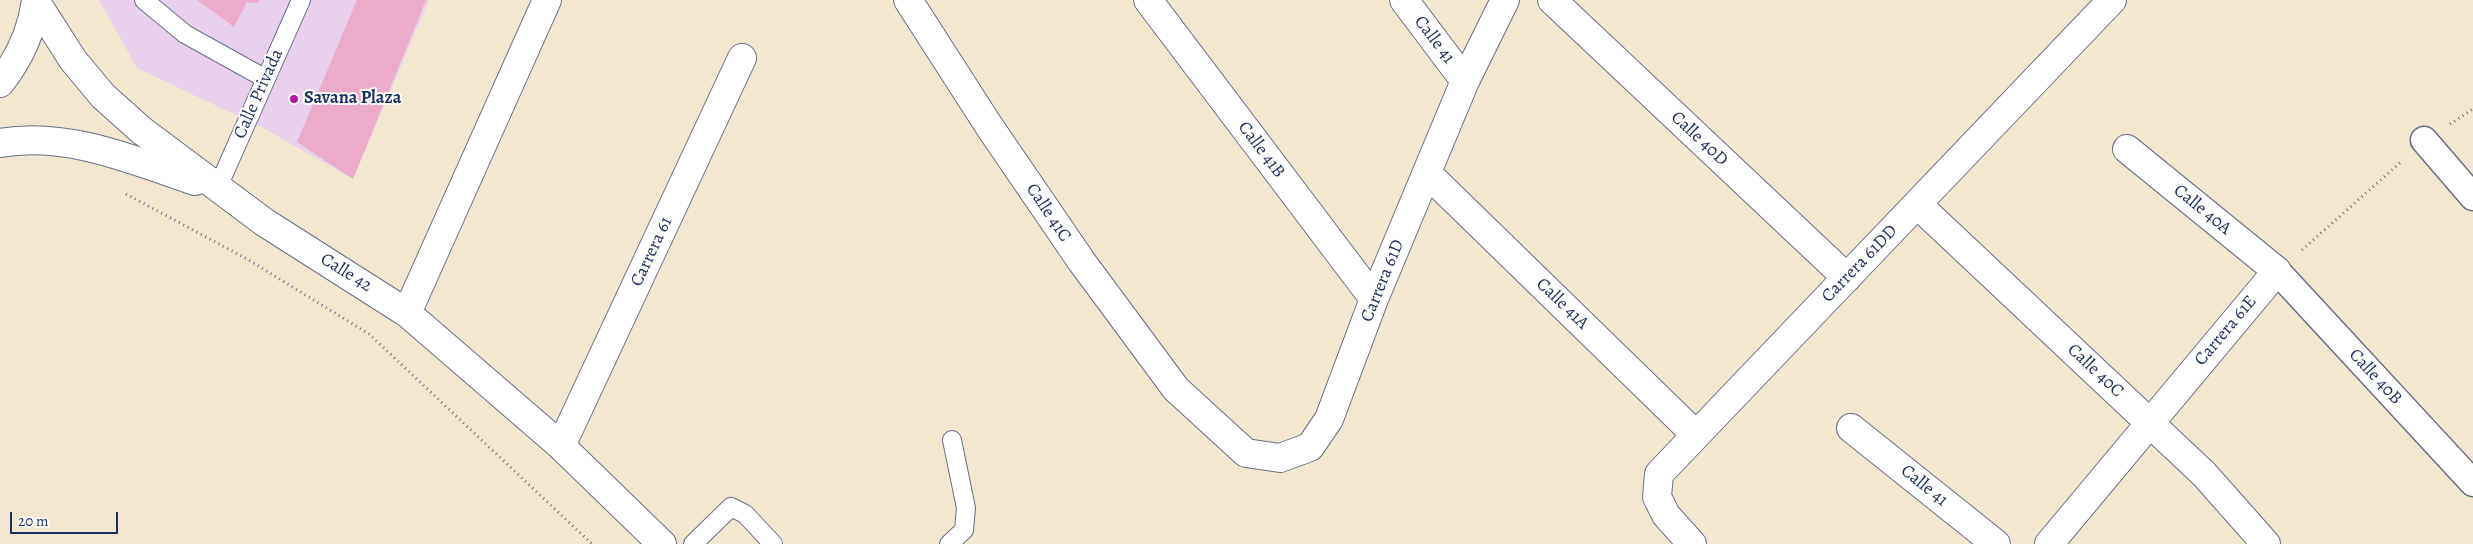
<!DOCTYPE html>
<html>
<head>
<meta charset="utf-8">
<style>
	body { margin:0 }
	#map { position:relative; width:2473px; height:544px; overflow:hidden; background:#f3e7cf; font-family:Alegreya,serif }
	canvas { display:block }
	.scale { position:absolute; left:10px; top:512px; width:108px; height:22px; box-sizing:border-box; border:2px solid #1b2f5e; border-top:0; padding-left:6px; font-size:15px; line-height:18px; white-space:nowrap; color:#1b2f5e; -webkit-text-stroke:4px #fdfcf7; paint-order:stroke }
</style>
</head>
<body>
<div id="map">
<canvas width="2473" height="544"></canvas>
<div class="scale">20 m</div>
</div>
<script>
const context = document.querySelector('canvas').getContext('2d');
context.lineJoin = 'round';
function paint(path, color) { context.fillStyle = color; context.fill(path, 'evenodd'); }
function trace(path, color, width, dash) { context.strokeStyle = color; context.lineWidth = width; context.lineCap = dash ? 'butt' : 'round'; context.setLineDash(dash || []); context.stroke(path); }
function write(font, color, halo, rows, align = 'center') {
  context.font = font + ' Alegreya,serif'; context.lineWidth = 4; context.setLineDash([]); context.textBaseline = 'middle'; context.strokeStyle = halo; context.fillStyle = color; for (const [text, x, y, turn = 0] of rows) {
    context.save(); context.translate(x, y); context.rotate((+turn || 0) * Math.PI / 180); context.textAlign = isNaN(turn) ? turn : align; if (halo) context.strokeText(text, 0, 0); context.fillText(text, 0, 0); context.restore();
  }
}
const built = new Path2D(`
	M99 0H429L353 179 265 129 137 68Z`);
const building = new Path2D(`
	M197 0H260L258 3 247 2 234 27Z
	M357 0H426L353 179 297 142Z`);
const path = new Path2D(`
	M2450 124 2473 109
	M126 194 247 259 369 334 592 544
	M2302 250 2402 161`);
const service = new Path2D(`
	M144 0 185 34 266 79
	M217 189 301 0
	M693 544 731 507 745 514 773 544
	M949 544 964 530 966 508 952 440`);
const pedestrian = new Path2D(`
	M2424 140 2473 197
	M2277 271 2473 483`);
const minor = new Path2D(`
	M908 0 989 126 1082 262 1176 389 1246 453 1280 458 1310 447 1329 419 1374 299 1465 81 1505 0
	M1148 0 1374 299
	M1404 0 1465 81
	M1552 0 1847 278
	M1428 174 1696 435
	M1917 204 2204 474 2266 544
	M407 313 547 0
	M1851 428 1996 544
	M561 446 742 58
	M1692 544 1666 515 1657 497 1659 474 2112 0
	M2049 544 2277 271 2127 149`);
const tertiary = new Path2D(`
	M36 2 73 60 103 96 141 130 264 222 407 313 561 446 662 544
	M0 83C19 59 32 31 36 0
	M0 143C66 131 133 160 195 181`);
const markers = [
	[294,99,5,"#b5179e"]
];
const streetNames = [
	["Calle 41",1434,40,53],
	["Calle Privada",259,94,-66],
	["Calle 40D",1699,139,43],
	["Calle 41B",1261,150,53],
	["Calle 40A",2202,210,39],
	["Calle 41C",1048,213,56],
	["Carrera 61",652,252,-65],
	["Carrera 61DD",1860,264,-46],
	["Calle 42",346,273,32],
	["Carrera 61D",1383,281,-68],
	["Calle 41A",1562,304,44],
	["Carrera 61E",2226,331,-50],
	["Calle 40C",2095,371,43],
	["Calle 40B",2375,377,47],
	["Calle 41",1924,486,39]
];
const poiNames = [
	["Savana Plaza",304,99]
];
paint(built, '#e9d1ed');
paint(building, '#edabcb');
trace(service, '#676f86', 20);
trace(pedestrian, '#676f86', 29);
trace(minor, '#676f86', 30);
trace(tertiary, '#676f86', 30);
trace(path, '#676f86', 3, [1, 4]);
trace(service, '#fff', 18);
trace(pedestrian, '#fff', 26);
trace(minor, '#fff', 28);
trace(tertiary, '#fff', 28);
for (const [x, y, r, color] of markers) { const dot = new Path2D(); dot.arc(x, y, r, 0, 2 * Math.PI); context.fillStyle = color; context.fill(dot); trace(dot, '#fdfcf7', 2); }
write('18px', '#1b2f5e', '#fdfcf7', streetNames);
write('bold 18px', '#1b2f5e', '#fdfcf7', poiNames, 'left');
</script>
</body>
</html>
